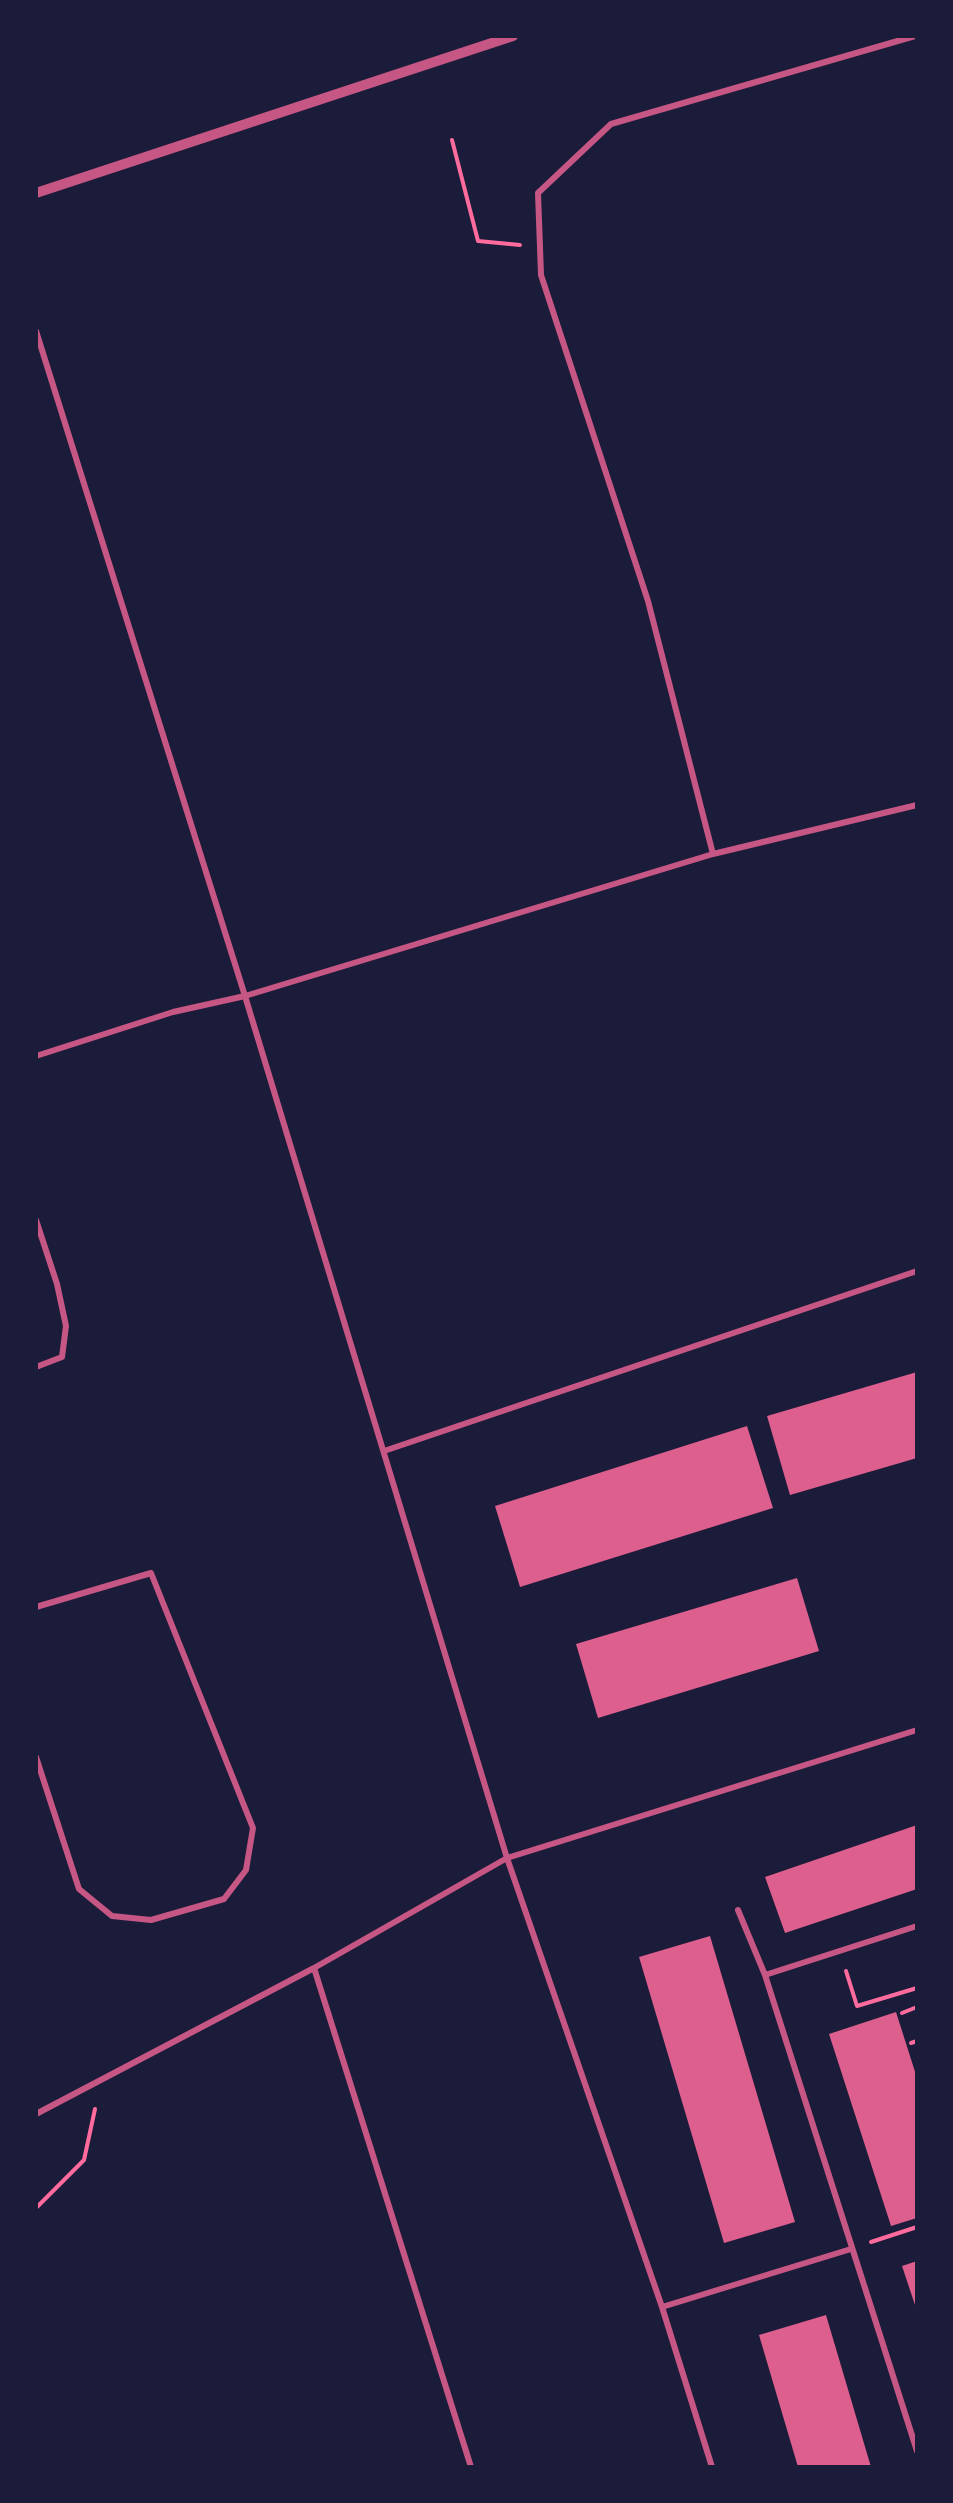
<!DOCTYPE html>
<html>
<head>
<meta charset="utf-8">
<style>
	body { margin:0 }
	#map { position:relative; width:953px; height:2503px; overflow:hidden; background:#1b1b3a; font-family:"IBM Plex Sans",sans-serif }
	canvas { display:block }
	.frame { position:absolute; inset:0; border:38px solid #1b1b3a; pointer-events:none }
</style>
</head>
<body>
<div id="map">
<canvas width="953" height="2503"></canvas>
<div class="frame"></div>
</div>
<script>
const context = document.querySelector('canvas').getContext('2d');
context.lineJoin = 'round';
function paint(path, color) { context.fillStyle = color; context.fill(path, 'evenodd'); }
function trace(path, color, width, dash) { context.strokeStyle = color; context.lineWidth = width; context.lineCap = dash ? 'butt' : 'round'; context.setLineDash(dash || []); context.stroke(path); }
const building = new Path2D(`
	M917 1372V1458L790 1495 767 1416Z
	M747 1426 773 1508 520 1587 495 1506Z
	M797 1578 819 1651 598 1718 576 1644Z
	M917 1825V1889L785 1933 765 1877Z
	M710 1936 795 2222 724 2243 639 1957Z
	M896 2012 917 2078V2218L891 2226 829 2034Z
	M917 2261V2311L902 2266Z
	M826 2315 871 2467H798L759 2335Z`);
const path = new Path2D(`
	M452 140 478 241 520 245
	M846 1971 857 2006 917 1988
	M902 2013 917 2007
	M911 2043 917 2041
	M36 2208 84 2160 95 2109
	M871 2242 917 2227`);
const minor = new Path2D(`
	M36 331 245 996 507 1858 662 2307 712 2467
	M713 854 648 601 541 275 538 193 611 124 915 36
	M36 1056 173 1012 245 996 713 854 917 805
	M36 1220 57 1284 66 1326 62 1357 36 1367
	M384 1451 917 1271
	M36 1607 151 1573 253 1828 246 1870 224 1899 151 1920 112 1916 79 1889 36 1757
	M738 1910 765 1975
	M917 1926 765 1975 917 2451
	M314 1968 471 2467
	M36 2114 314 1968 507 1858 917 1730
	M662 2307 851 2249`);
const tertiary = new Path2D(`
	M36 193 513 36`);
paint(building, '#dd5f8e');
trace(path, '#ff6b9d', 4);
trace(minor, '#c65784', 6);
trace(tertiary, '#c65784', 10);
</script>
</body>
</html>
